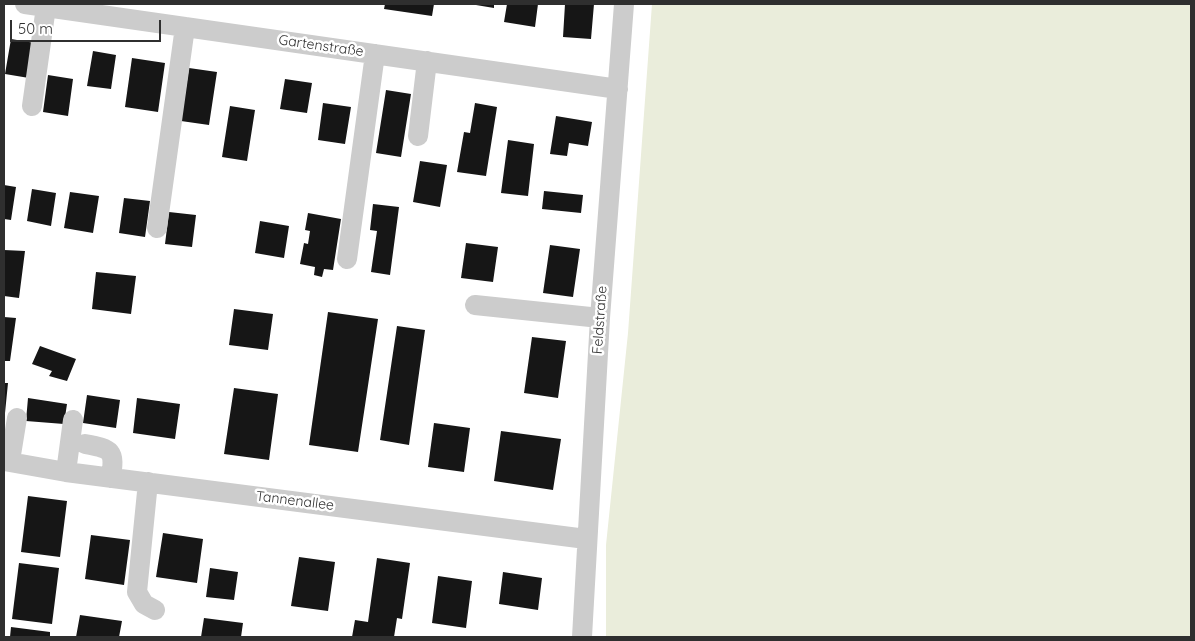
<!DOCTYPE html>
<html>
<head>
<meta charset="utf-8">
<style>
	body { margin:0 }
	#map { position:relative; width:1195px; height:641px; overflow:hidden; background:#fff; font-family:Quicksand,sans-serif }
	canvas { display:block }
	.frame { position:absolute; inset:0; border:5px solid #2f2f2f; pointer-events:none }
	.scale { position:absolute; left:10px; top:20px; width:151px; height:22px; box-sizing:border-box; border:2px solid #2f2f2f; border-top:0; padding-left:6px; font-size:15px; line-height:18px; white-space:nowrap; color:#2f2f2f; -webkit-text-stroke:4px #fff; paint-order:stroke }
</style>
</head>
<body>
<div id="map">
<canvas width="1195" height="641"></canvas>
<div class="frame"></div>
<div class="scale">50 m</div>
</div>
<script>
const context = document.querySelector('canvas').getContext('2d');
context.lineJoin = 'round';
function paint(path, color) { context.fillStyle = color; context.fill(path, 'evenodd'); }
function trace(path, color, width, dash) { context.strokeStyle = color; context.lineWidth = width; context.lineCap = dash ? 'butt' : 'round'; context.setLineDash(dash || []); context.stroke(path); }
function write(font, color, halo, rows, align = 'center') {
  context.font = font + ' Quicksand,sans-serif'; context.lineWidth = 5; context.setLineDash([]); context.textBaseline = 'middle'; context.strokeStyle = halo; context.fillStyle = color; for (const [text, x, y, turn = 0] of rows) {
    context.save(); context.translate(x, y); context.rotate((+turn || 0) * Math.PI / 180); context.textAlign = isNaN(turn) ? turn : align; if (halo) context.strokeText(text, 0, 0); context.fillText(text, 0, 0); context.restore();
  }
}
const green = new Path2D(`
	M652 4H1191V637H606V545L628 333Z`);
const building = new Path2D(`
	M385 4H434L432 16 384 9Z
	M470 4H494V8Z
	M507 4H538L535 27 504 22Z
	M565 4H594L591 39 563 37Z
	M11 39 35 43 29 78 5 74Z
	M93 51 116 55 111 89 87 86Z
	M132 58 165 63 158 112 125 107Z
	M189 68 217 72 209 125 181 121Z
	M48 75 73 79 68 116 43 112Z
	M285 79 312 83 307 113 280 109Z
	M386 90 411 94 401 157 376 153Z
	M323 103 351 107 345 144 318 140Z
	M475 103 497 107 486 176 457 172 464 132 470 133Z
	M230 106 255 110 247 161 222 157Z
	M556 116 592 122 588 146 569 143 567 156 550 154Z
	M508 140 534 144 528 196 501 193Z
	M420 161 447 165 440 207 413 202Z
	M4 185 16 187 11 220 4 219Z
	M32 189 56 193 51 226 27 221Z
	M544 191 583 195 581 213 542 209Z
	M70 192 99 196 93 233 64 228Z
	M124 198 150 201 145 237 119 233Z
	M373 204 399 207 390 275 371 272 377 231 370 230Z
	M169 212 196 215 192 247 165 244Z
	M308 213 341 219 333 270 324 269 322 277 314 275 315 267 300 264 304 243 308 244 310 231 305 230Z
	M260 221 289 226 284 258 255 253Z
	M466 243 498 247 493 282 461 278Z
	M550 245 580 249 573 297 543 293Z
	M4 250 25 251 19 298 4 296Z
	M96 272 136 276 131 314 92 309Z
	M234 309 273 314 268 350 229 345Z
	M328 312 378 319 358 452 309 445Z
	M4 317 16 318 10 361H4Z
	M397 326 425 330 409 445 380 440Z
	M532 337 566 341 558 398 524 393Z
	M40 346 76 359 67 381 49 376 52 371 32 364Z
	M4 383H8L5 413H4Z
	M234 388 278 394 269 460 224 454Z
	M87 395 120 400 116 428 83 423Z
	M28 398 67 404 64 424 26 421Z
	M137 398 180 404 175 439 133 433Z
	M434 423 470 428 464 472 428 467Z
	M501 431 561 439 553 490 494 481Z
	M28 496 67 501 60 557 21 552Z
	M163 533 203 539 197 583 156 577Z
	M91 535 130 540 124 585 85 579Z
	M299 557 335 562 328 611 291 606Z
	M377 558 410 563 402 619 397 618 394 637H352L355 620 368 622Z
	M19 563 59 568 52 624 12 619Z
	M210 568 238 572 234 600 206 597Z
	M503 572 542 578 538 610 499 604Z
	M438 576 472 581 466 628 432 623Z
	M80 615 122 621 119 637H76Z
	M204 618 243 623 241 637H201Z
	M11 627 50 632V637H10Z`);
const minor = new Path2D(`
	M25 4 618 89
	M32 106 46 7
	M418 136 427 61
	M157 228 185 27
	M347 259 375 54
	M475 305 600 318
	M85 444C112 449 115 450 111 478
	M4 461 66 472 586 539
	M10 461 17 418
	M66 472 73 420
	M148 482 137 592 144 604 155 610
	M582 637 600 318 624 4`);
const streetNames = [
	["Gartenstraße",321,46,8],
	["Feldstraße",600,320,-86],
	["Tannenallee",295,501,7]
];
paint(green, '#eaeddb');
paint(building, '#161616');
trace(minor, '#ccc', 20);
write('14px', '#2f2f2f', '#fff', streetNames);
</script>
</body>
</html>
